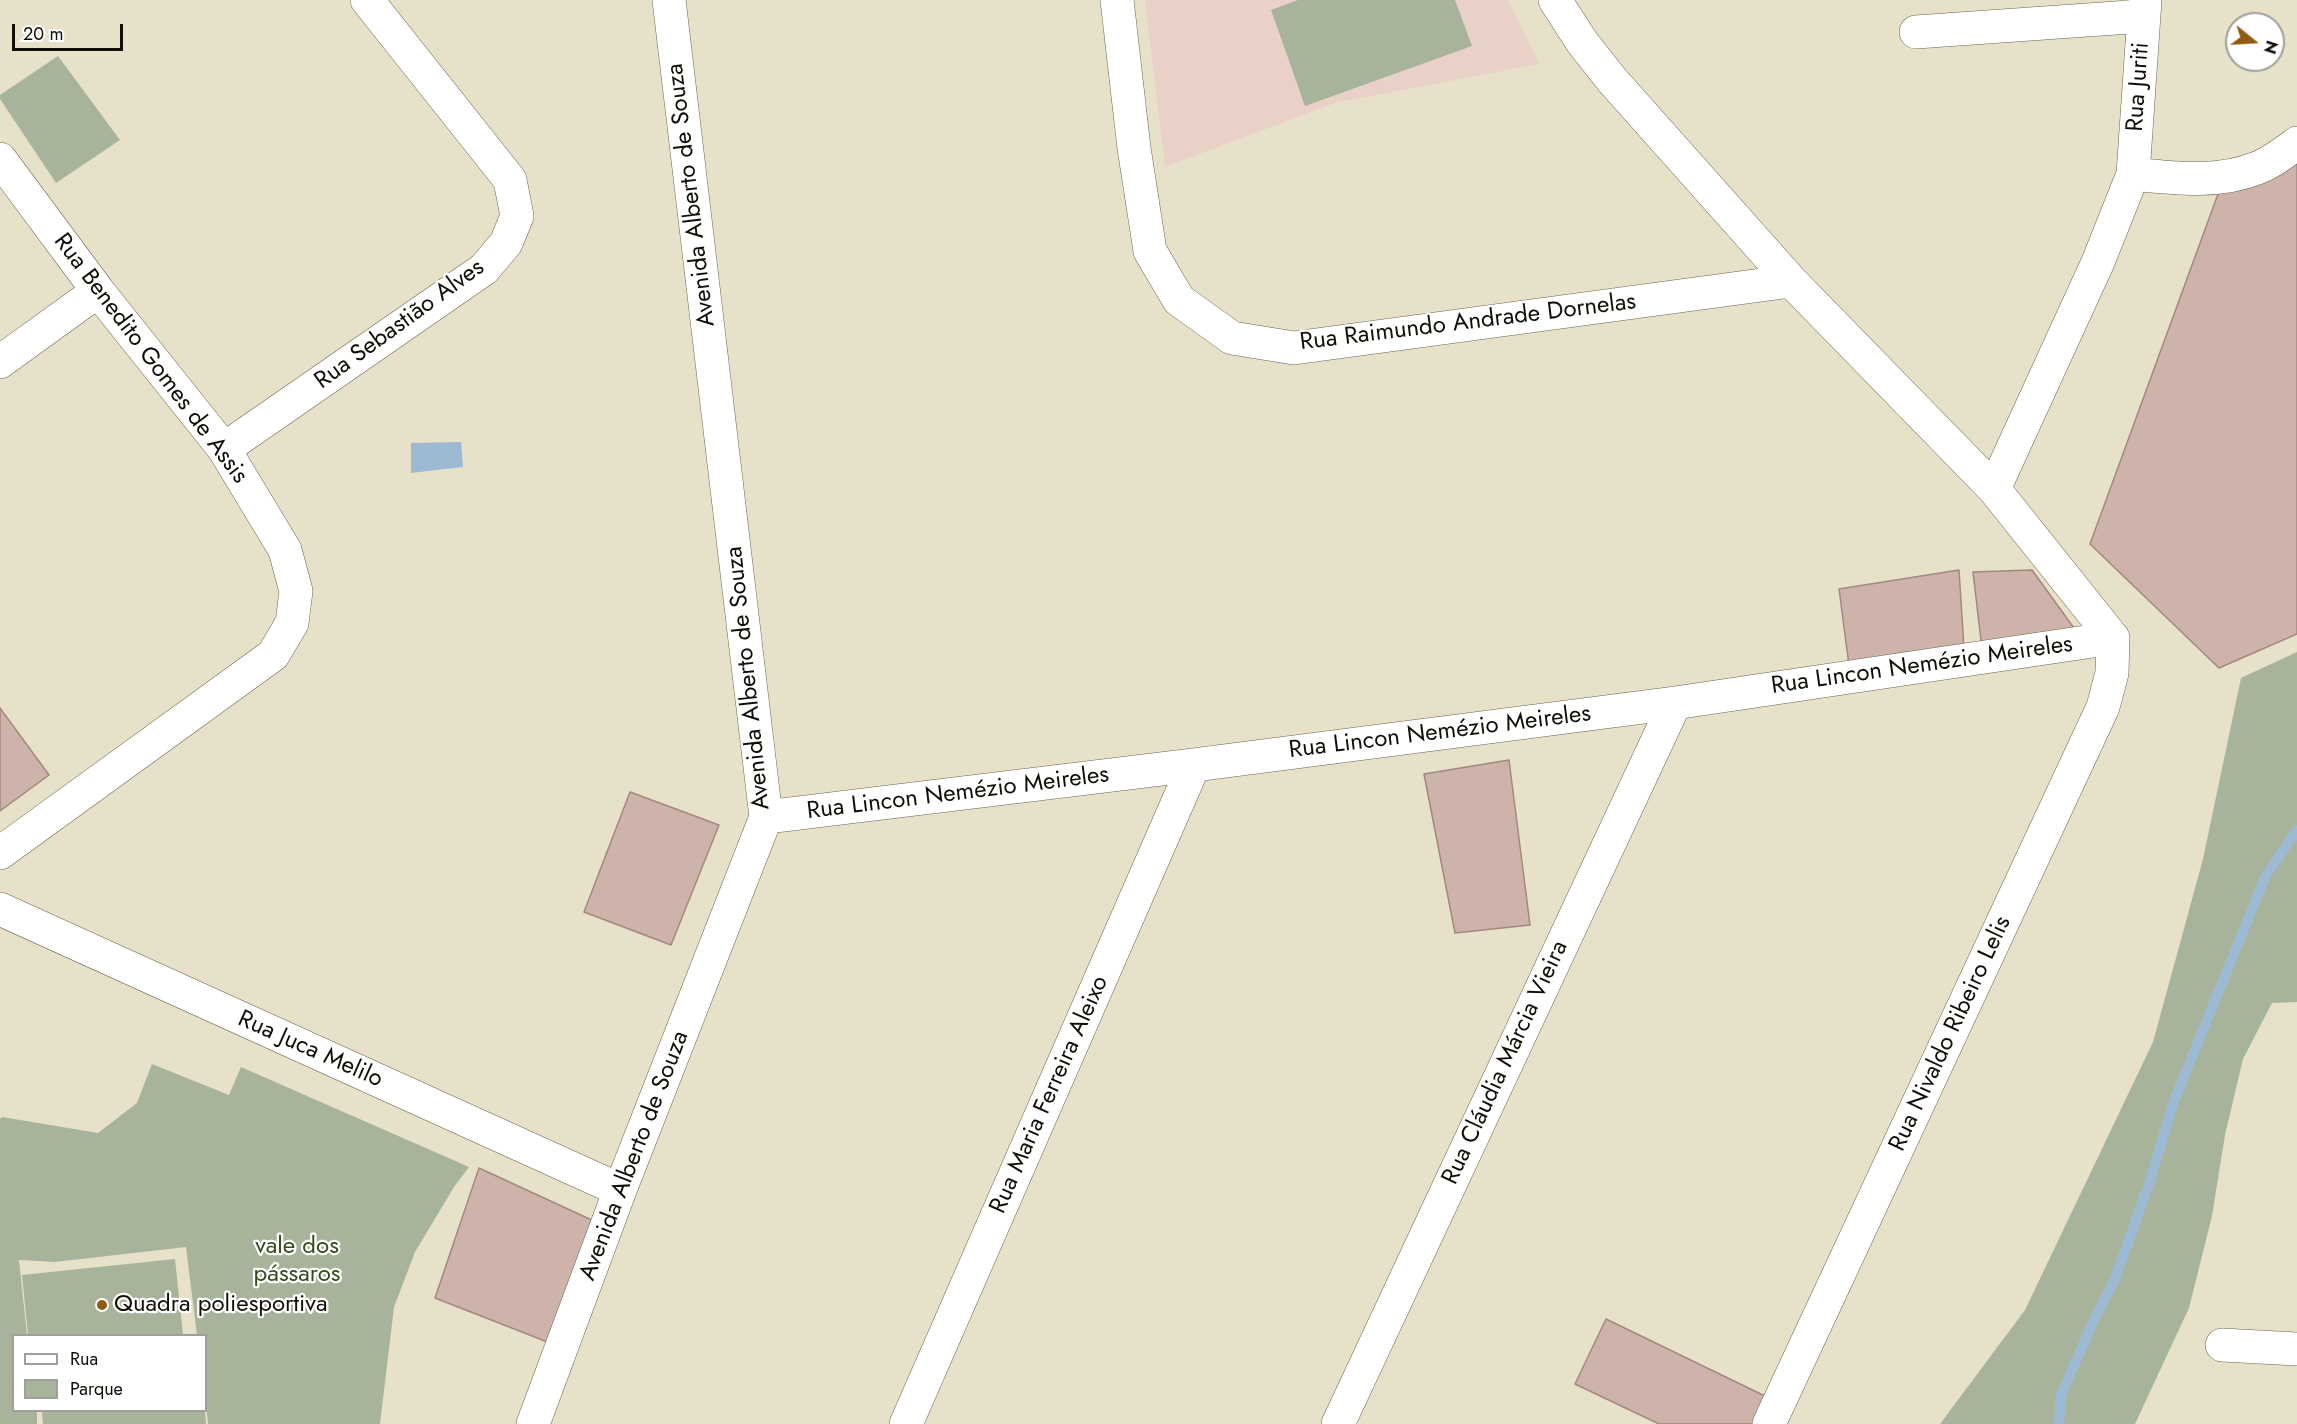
<!DOCTYPE html>
<html>
<head>
<meta charset="utf-8">
<style>
	body { margin:0 }
	#map { position:relative; width:2297px; height:1424px; overflow:hidden; background:#e6e1c8; font-family:Jost,sans-serif }
	canvas { display:block }
	.legend { position:absolute; left:12px; top:1334px; width:195px; height:78px; box-sizing:border-box; background:#fff; border:2px solid #9f9f9b; margin:0; padding:8px 10px; list-style:none; font-size:18px; color:#100e06 }
	.legend li { display:flex; align-items:center; gap:12px; height:30px }
	.legend b { width:30px; border:2px solid #9f9f9b }
	.north { position:absolute; left:2225px; top:12px; width:60px; height:60px; box-sizing:border-box; background:#fff; border:2px solid #9f9f9b; border-radius:50%; rotate:108deg; font-size:16px; font-weight:700; line-height:24px; text-align:center; color:#100e06 }
	.north::after { content:''; display:block; margin:auto; width:21px; height:27px; background:#915b11; clip-path:polygon(50% 0,100% 100%,50% 72%,0 100%) }
	.scale { position:absolute; left:12px; top:24px; width:111px; height:27px; box-sizing:border-box; border:3px solid #100e06; border-top:0; padding-left:8px; font-size:18px; line-height:21px; white-space:nowrap; color:#100e06; -webkit-text-stroke:4px #fff; paint-order:stroke }
</style>
</head>
<body>
<div id="map">
<canvas width="2297" height="1424"></canvas>
<ul class="legend">
<li><b style="height:8px;background:#fff"></b>Rua</li>
<li><b style="height:16px;background:#a7b49b"></b>Parque</li>
</ul>
<div class="north">N</div>
<div class="scale">20 m</div>
</div>
<script>
const context = document.querySelector('canvas').getContext('2d');
context.lineJoin = 'round';
function paint(path, color) { context.fillStyle = color; context.fill(path, 'evenodd'); }
function trace(path, color, width, dash) { context.strokeStyle = color; context.lineWidth = width; context.lineCap = dash ? 'butt' : 'round'; context.setLineDash(dash || []); context.stroke(path); }
function write(font, color, halo, rows, align = 'center') {
  context.font = font + ' Jost,sans-serif'; context.lineWidth = 4.5; context.setLineDash([]); context.textBaseline = 'middle'; context.strokeStyle = halo; context.fillStyle = color; for (const [text, x, y, turn = 0] of rows) {
    context.save(); context.translate(x, y); context.rotate((+turn || 0) * Math.PI / 180); context.textAlign = isNaN(turn) ? turn : align; if (halo) context.strokeText(text, 0, 0); context.fillText(text, 0, 0); context.restore();
  }
}
const education = new Path2D(`
	M1145 0H1508L1539 64 1335 103 1165 167Z`);
const green = new Path2D(`
	M1298 0H1455L1472 46 1305 106 1271 10Z
	M58 56 120 140 56 183 0 99V95Z
	M2297 652V1002L2272 1003 2243 1059 2225 1135 2212 1216 2189 1308 2135 1424H1940L2025 1310 2153 1042 2203 859 2241 678Z
	M152 1064 229 1095 241 1067 469 1167 454 1187 415 1252 394 1307 380 1424H208L206 1403V1336L197 1335 186 1247 55 1262 19 1260 27 1335 14 1336V1410L37 1411V1424H0V1119L2 1117 98 1133 137 1103Z
	M175 1259 183 1335H28L22 1275Z
	M42 1411H205L206 1424H43Z`);
const water = new Path2D(`
	M461 442 463 467 411 473V443Z`);
const stream = new Path2D(`
	M2059 1424 2061 1395 2094 1320 2114 1281 2149 1184 2174 1101 2266 875 2297 830`);
const building = new Path2D(`
	M2297 151V634L2219 668 2090 544 2218 194Z
	M1959 570 1964 648 1849 665 1839 589Z
	M2032 570 2079 635 1982 649 1973 572Z
	M0 708 49 775 0 811Z
	M1509 760 1530 925 1455 933 1424 774Z
	M630 792 719 825 671 945 584 912Z
	M479 1168 596 1222 550 1343 435 1298Z
	M1606 1319 1767 1397 1756 1424H1659L1575 1384Z`);
const minor = new Path2D(`
	M1117 0 1134 148 1150 251 1179 300 1232 338 1294 348 1791 281
	M1555 0 1582 42 1612 80 1791 281 1994 489 2113 638
	M1916 32 2144 16
	M0 159 98 291 224 449 285 550 296 591 292 623 273 655 0 853
	M2133 174 2145 0
	M0 362 98 291
	M224 449 484 269 506 243 517 216 510 180 367 0
	M1994 489 2098 262 2133 174C2173 178 2218 184 2257 168 2271 163 2285 152 2297 143
	M766 817 1194 765 1675 703 2113 638
	M0 909 620 1190
	M2222 1345 2297 1349
	M533 1424 620 1190 766 817 669 0
	M906 1424 1194 765
	M1338 1424 1675 703
	M1769 1424 2103 707 2112 673 2113 638`);
const markers = [
	[102,1305,6,"#915b11"]
];
const streetNames = [
	["Rua Juriti",2139,87,-86],
	["Avenida Alberto de Souza",692,195,-97],
	["Rua Raimundo Andrade Dornelas",1468,323,-7],
	["Rua Sebastião Alves",400,325,-36],
	["Rua Benedito Gomes de Assis",150,359,53],
	["Rua Lincon Nemézio Meireles",1922,666,-8],
	["Avenida Alberto de Souza",749,678,-96],
	["Rua Lincon Nemézio Meireles",1440,733,-7],
	["Rua Lincon Nemézio Meireles",958,794,-7],
	["Rua Nivaldo Ribeiro Lelis",1951,1034,-65],
	["Rua Juca Melilo",310,1050,24],
	["Rua Cláudia Márcia Vieira",1506,1063,-65],
	["Rua Maria Ferreira Aleixo",1050,1095,-66],
	["Avenida Alberto de Souza",635,1156,-69]
];
const parkNames = [
	["vale dos",297,1247],
	["pássaros",297,1275]
];
const poiNames = [
	["Quadra poliesportiva",114,1305]
];
paint(education, '#e9d1c8');
paint(green, '#a7b49b');
paint(water, '#9dbad4');
trace(stream, '#9dbad4', 10);
paint(building, '#ceb3aa');
trace(building, '#a28880', 1.5);
trace(minor, '#6a654f', 34);
trace(minor, '#fff', 33);
for (const [x, y, r, color] of markers) { const dot = new Path2D(); dot.arc(x, y, r, 0, 2 * Math.PI); context.fillStyle = color; context.fill(dot); trace(dot, '#fff', 2); }
write('24px', '#100e06', '#fff', streetNames);
write('24px', '#344a19', '#fff', parkNames);
write('24px', '#100e06', '#fff', poiNames, 'left');
</script>
</body>
</html>
